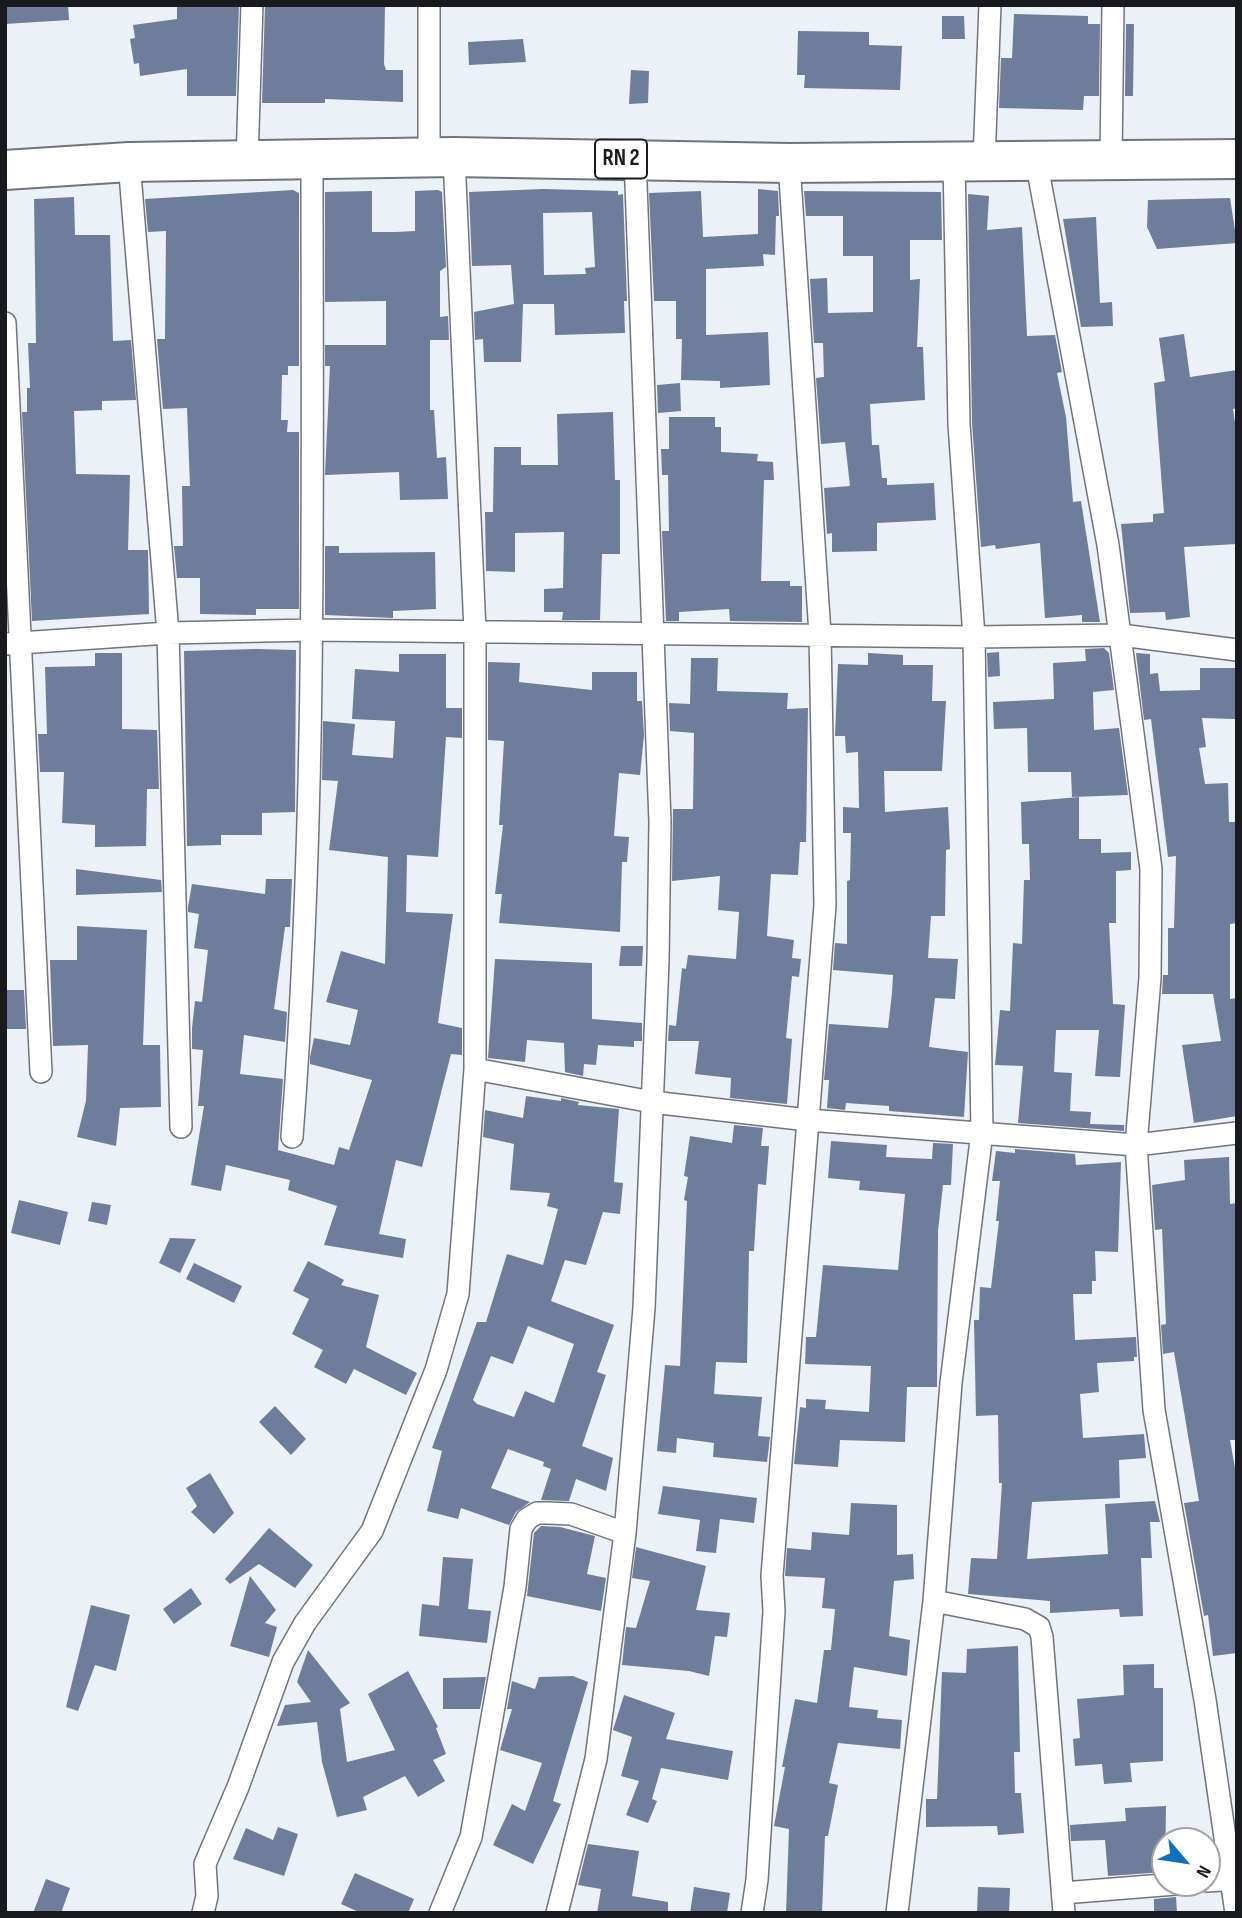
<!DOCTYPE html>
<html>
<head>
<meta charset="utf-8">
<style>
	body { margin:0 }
	#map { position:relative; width:1242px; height:1918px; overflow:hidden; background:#ecf0f7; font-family:"Sofia Sans Condensed",sans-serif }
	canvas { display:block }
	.frame { position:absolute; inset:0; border:7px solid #191a1d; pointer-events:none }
	.north { position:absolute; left:1151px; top:1827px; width:70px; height:70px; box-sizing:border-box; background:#fff; border:2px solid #a3a3a5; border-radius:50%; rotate:119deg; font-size:19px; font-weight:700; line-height:28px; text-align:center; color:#191a1d }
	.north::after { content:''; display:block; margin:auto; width:24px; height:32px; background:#126fbc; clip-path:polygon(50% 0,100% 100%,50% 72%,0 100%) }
</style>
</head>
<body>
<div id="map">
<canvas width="1242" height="1918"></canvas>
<div class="frame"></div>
<div class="north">N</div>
</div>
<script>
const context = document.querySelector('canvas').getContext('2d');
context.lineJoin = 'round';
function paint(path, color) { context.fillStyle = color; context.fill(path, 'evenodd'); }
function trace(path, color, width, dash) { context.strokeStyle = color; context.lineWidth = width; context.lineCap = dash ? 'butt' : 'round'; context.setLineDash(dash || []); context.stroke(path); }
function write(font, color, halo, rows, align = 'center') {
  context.font = font + ' "Sofia Sans Condensed",sans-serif'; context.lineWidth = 7; context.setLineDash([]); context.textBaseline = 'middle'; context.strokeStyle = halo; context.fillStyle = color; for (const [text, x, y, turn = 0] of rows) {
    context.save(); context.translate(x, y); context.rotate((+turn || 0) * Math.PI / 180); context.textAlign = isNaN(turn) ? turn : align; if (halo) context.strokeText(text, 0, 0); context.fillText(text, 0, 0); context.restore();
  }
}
const building = new Path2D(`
	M5 5H68L69 20 5 24Z
	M177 5H239L236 96H187V69L140 76 139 63 134 64 130 39 135 38 133 25 177 19Z
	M265 5H385L384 64 386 70H403V102L325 99V103H262Z
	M1014 14 1088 16V24H1100L1099 96H1084L1083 110 999 108 1001 58H1012Z
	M942 16H964L965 39H942Z
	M1126 24H1134L1133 96H1125Z
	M798 31 869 32V45L902 46 900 90 804 88 805 75H797Z
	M523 39 526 62 469 65 468 42Z
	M631 70 649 71 648 103 629 104Z
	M543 189 618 191V195L623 194 627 301H624L625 333 555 335 554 304H523L521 362H484L483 339 475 340 474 312 514 304 511 265 472 266 469 192ZM592 212 595 267 585 268 586 274 544 275 543 213Z
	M758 189 778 191 779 216H776L775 255 763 254 764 266 706 269V335L768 332 770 385 720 388V381L681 380 682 339H676V301H654L649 193 701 191 703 237 758 234Z
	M293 190 299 193V366H288V375H282L281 420H288L287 432H299V609H256V615L200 614V578H177L174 546H183L182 486H190L187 408 163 409 157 339H165L166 231 148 232 145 199Z
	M438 190 442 192 446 267 440 271V317L448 316 449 340H430V410H434L437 458 446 457 448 499 400 500 399 472 325 475 330 366H325V345H386V301L325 302V192L372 191V232H396L415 231V191Z
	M804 191 941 192 942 240H910V280L920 279 917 347H923L925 400 870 404 872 445H879L882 478H887V485L934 483 936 520 877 523V551L832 552V533L827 534 824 488 850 486 845 442 821 444 816 378 824 377 823 343H814L810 279 827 278 828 313 873 312V256H843V216H806Z
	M968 194 989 196 987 230 1022 227 1027 336 1055 335 1062 372 1057 373 1066 417 1073 502 1081 501 1100 622H1082V615L1045 618 1040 543 996 549 995 545 981 547 972 423Z
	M74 197 75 235H110L113 341 131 340 136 400 102 401V410L74 411 76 474 130 475 128 550H148L149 614 32 621 22 412H27V388H30L28 343H36L34 199Z
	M1230 198 1237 243 1157 249 1147 227 1148 200Z
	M1096 217 1100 303 1112 302 1113 326 1081 327 1063 219Z
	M1184 334 1190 377 1237 370V408L1233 409 1237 436V544L1184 547 1190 617 1166 620 1165 612 1130 613 1121 524 1153 522V514L1164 513 1154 383 1165 381 1159 338Z
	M680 383 681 411 658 413 657 385Z
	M613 412 615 480H620V554H602L600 620H562L563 612H544V589L563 588 564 532 515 533V572L486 571 485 512H493L494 447H521V465H558L557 414Z
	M669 417H715V427H721V452L758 454 757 461 773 462 774 480H764L761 581H790V586H802V622L730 621 729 609 679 612V621H666L662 531H669L668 475H662L661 449H669Z
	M325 546H339V553L435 552 436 609 393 611V618L325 615Z
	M1104 648 1109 653 1114 690 1093 692 1094 730 1119 728 1128 795 1072 797 1071 772H1028L1027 728 994 729 993 702 1054 699 1053 663 1086 661 1085 649Z
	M256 649 296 650 295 812 262 813V835H221V845L187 846 184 651Z
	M999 652 1000 676 988 677 987 653Z
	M95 653H122V729L157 730 159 789H147L146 846 95 847V825L62 823 64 772H40L38 734H47L45 667 95 666Z
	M868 653 903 655V665H933L932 701H946L942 771H884L885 812 948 807 950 849 946 850 945 916H931L928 958 958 959 955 999 935 998 929 1047 968 1052 964 1117 889 1111V1106L846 1103 845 1110 827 1108 829 1080H824L829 1024 888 1028 892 993 893 975 833 970 835 943 847 944V881L850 880 851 833H843V807L859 808 858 752 846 753 845 736H835L838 664 868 665Z
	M1136 653 1150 654V674L1158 673 1160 691 1200 690V668H1236L1235 719 1202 718 1206 747 1199 748 1205 784 1228 783 1229 822H1237V923L1230 924V999L1237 998V1116L1194 1123 1182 1045 1221 1041 1213 994H1162L1163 975H1168V928H1174L1176 856 1168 857 1151 719 1144 720Z
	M399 654H446V708H462V738L446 737 438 857 407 855 406 912 453 914 438 1023 462 1028V1055L451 1054 422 1167 396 1160 379 1234 406 1239 403 1258 324 1245 337 1206 288 1190 290 1180 226 1165 221 1191 191 1185 204 1106H198L203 1050 192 1049V1028L195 1001 202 1002 208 950 194 948 199 914 188 912V907L192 884 265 894 266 879H292L290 927H285L274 1009 287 1012 285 1042 244 1035 240 1074 283 1079 278 1150 334 1165 339 1147 349 1150 372 1080 310 1064V1057L314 1038 350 1045 358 1010 326 1002 341 951 385 964 388 857 329 850 338 781 322 780 323 721 355 724 352 755 393 758 395 721 352 719 355 669 399 672Z
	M691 658H718L717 691 788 693 787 709 808 708 806 842H800L798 875 771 874 767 936 794 940 792 958 801 959 799 977 792 976 786 1038 792 1039 787 1104 730 1098 731 1078 695 1074 699 1041H668L669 1025 676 1026 682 968 686 969 688 955 736 959 739 912 718 910 720 876 672 881 673 809H693L694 733 670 731 669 703 690 704Z
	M488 662 520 663 519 682 592 690V672H637V701H642L644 735 640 775 619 773 614 836 629 837 627 862H622L620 932 499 923 502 894H495L503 825H499L504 741 488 740Z
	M1079 797V839H1101V853L1131 852V870L1116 871V923H1109L1113 1004 1125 1005 1120 1077 1095 1076 1099 1030H1056L1054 1072 1072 1073 1070 1111 1091 1112 1090 1124 1124 1125V1131L1018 1123 1023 1066 995 1065 1000 1010 1010 1011 1013 943 1022 944 1024 880H1030L1029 844H1022L1021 802Z
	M76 869 161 880 162 892 76 895Z
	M77 926 147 930 143 1045H160L161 1107 120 1108 116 1146 77 1137 86 1101 88 1045 53 1046 50 960H77Z
	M621 946H643L642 966H619Z
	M495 959 592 963V1019L642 1023V1041H634V1047L598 1045 596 1065 584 1064 583 1076 565 1072 564 1043 527 1040 525 1062 488 1058Z
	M5 990H24L26 1029H5Z
	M526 1096 561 1101V1098L579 1102 578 1105 619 1109 614 1182 623 1183 620 1214 603 1212 586 1265 565 1260 551 1301 614 1325 597 1372 606 1375 582 1446 613 1458 606 1491 576 1479 569 1501 541 1500 551 1469 543 1466 544 1462 508 1449 491 1488 530 1502 516 1512 509 1525 461 1508 458 1519 427 1511 442 1451 432 1448 477 1322H486L507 1254 543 1265 558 1209 547 1206 550 1193 510 1190 514 1144 483 1137 485 1110 523 1118ZM528 1326 574 1344 554 1403 525 1391 514 1417 477 1404 473 1400 491 1356 513 1364Z
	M734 1125 763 1128 761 1146H769L766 1185 758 1184 754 1251H749L747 1363 716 1362 714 1394 762 1397 758 1436 770 1437 767 1462 713 1457 714 1443 677 1438 676 1453 657 1451 665 1365 680 1366 687 1201 684 1200 688 1177 684 1176 690 1136 732 1143Z
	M831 1141 887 1145 886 1157 932 1159 933 1143 953 1144 951 1185H943L938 1231 937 1387H907L905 1442 840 1440 838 1467 794 1464 800 1407 806 1408V1399L826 1400 825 1409 869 1412 871 1366 805 1364 806 1337H816L823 1265 898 1270 905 1194 859 1190 860 1181 828 1178Z
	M1015 1149 1075 1154 1076 1165 1121 1162 1118 1252 1095 1251 1096 1281H1092V1294H1073L1075 1340 1136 1337 1137 1357H1134V1361L1097 1363 1099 1392 1080 1394 1083 1438 1144 1434 1146 1458 1119 1460 1120 1498 1032 1502 1027 1559 1108 1554 1105 1504 1155 1501 1160 1522H1150L1152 1558H1141L1143 1616 1120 1617 1119 1609 1050 1613V1601L968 1594 971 1558 997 1559 1002 1483H999L998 1415 976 1416 974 1320H979L980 1287 991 1288 999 1221H996L1000 1181H992L996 1151 1015 1153Z
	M1229 1157 1230 1204 1237 1203V1440H1230L1237 1479V1653L1213 1656 1208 1615 1204 1616 1184 1503 1199 1501 1174 1352 1163 1354 1161 1325 1166 1324 1162 1229 1155 1230 1152 1185 1185 1180 1184 1160Z
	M19 1200 68 1212 60 1245 11 1233Z
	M92 1202 111 1205 107 1225 88 1221Z
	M170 1238 196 1239 180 1273 159 1263Z
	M308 1261 344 1280 341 1285 379 1295 366 1347 417 1373 406 1395 354 1369 346 1384 314 1367 323 1350 292 1334 309 1299 293 1291Z
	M194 1263 242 1286 234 1303 186 1279Z
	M275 1406 306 1439 291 1455 259 1422Z
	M210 1473 234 1513 214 1534 191 1512 197 1506 186 1488Z
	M663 1486 757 1498 754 1523 720 1519 716 1553 696 1551 700 1520 658 1514Z
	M851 1503 897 1505V1555L913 1554 914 1579 894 1581 889 1636 910 1640 907 1676 854 1667 849 1707 878 1710 877 1718 902 1720 900 1749 838 1743 829 1783 838 1785 828 1836H825L822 1913H786L789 1829 774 1826 785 1767H782L795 1699 817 1703 824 1650H831L835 1609 822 1608 825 1578 785 1576 787 1548 811 1550 812 1532 849 1535Z
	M541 1526 560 1527 595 1536 587 1574 606 1578 601 1611 527 1596 534 1533Z
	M269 1528 313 1565 295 1588 259 1564 230 1584 225 1579Z
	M636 1547 706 1566 696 1610 730 1613 727 1637 715 1636 709 1676 689 1671 622 1665 626 1627 636 1628 650 1581 632 1578Z
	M443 1557 473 1559 468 1609 491 1611 487 1643 419 1636 422 1604 439 1606Z
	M250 1576 276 1610 265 1623 277 1627 269 1657 230 1646Z
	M191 1588 202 1604 174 1624 163 1609Z
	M91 1605 130 1615 116 1671 95 1665 78 1711 66 1707Z
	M1018 1646 1020 1752H1014L1015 1793H1021L1024 1833 998 1835 997 1826 926 1827V1799H937L942 1672 966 1673 967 1649Z
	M308 1650 350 1703 340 1709 347 1762 395 1750 368 1694 408 1671 438 1727 436 1728 446 1754 433 1760 445 1781 418 1797 405 1776 363 1797 367 1810 337 1817 322 1762 317 1722 277 1726 285 1705 311 1702 297 1682Z
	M1154 1664V1688H1163V1761L1130 1763 1132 1782 1104 1784 1102 1764 1075 1766 1073 1739 1080 1738 1077 1699 1124 1695 1123 1665Z
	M573 1676 588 1682 553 1801 561 1804 533 1864 493 1845 512 1804 525 1811 542 1763 500 1750 512 1709H507L512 1681 535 1689 539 1677Z
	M486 1677 480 1709H443V1678Z
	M624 1695 675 1713 666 1739 733 1751 728 1780 661 1768 652 1799 657 1801 648 1823 626 1815 639 1781 621 1776 632 1737 613 1730Z
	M1166 1806 1165 1872 1108 1876 1105 1840 1071 1841 1070 1825 1126 1821 1125 1808Z
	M278 1827 298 1834 284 1876 233 1859 246 1828 273 1840Z
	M588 1844 639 1851 632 1896 668 1902V1913H597L601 1889 578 1885Z
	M355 1873 414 1899 408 1913H361L341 1904Z
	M46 1879 70 1888 61 1913H33Z
	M694 1887 730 1893 727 1913H690Z
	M978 1887 1010 1888 1009 1913H977Z
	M1176 1897 1177 1913H1154V1899Z`);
const street = new Path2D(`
	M429 5V158
	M1111 158 1113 5
	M1036 160 1108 545 1151 869 1150 978 1136 1145 1154 1410 1205 1700 1236 1913
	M247 161 252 5
	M984 161 990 5
	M129 162 168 633 181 1127
	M5 323 41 1072
	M5 644 168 633 312 630 974 637 1121 635 1237 650
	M475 1069 652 1102 808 1120 1136 1145 1237 1133
	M292 1137C317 812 312 485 312 160
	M934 1601 1025 1619 1039 1627 1042 1637 1064 1913
	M1207 1881 1237 1879
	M1063 1893 1188 1883
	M203 1913 207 1896 205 1864 238 1787 283 1662 305 1623 372 1531 436 1370 458 1294 475 1069V631L454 157
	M440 1913 471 1837 515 1587 521 1529 527 1519 537 1513H548L571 1514 625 1533
	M557 1913 596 1759 625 1533 644 1308 658 961 660 822 635 158
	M752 1913 757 1880 774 1611 772 1576 825 905 820 634 789 163
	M897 1913 934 1601 951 1383 982 1132 974 637 959 424 954 161`);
const highway = new Path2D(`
	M5 170 129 162 454 157 789 163 1237 159`);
const shields = [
	[621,159,52]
];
const shieldNames = [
	["RN 2",621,159]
];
paint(building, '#6f7d9c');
trace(street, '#71757b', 24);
trace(highway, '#71757b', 42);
trace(street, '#fff', 21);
trace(highway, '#fff', 38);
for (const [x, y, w] of shields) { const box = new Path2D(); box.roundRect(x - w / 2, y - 19.5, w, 39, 5); context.fillStyle = '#fff'; context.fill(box); trace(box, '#191a1d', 2); }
write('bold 23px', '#191a1d', null, shieldNames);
</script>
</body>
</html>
